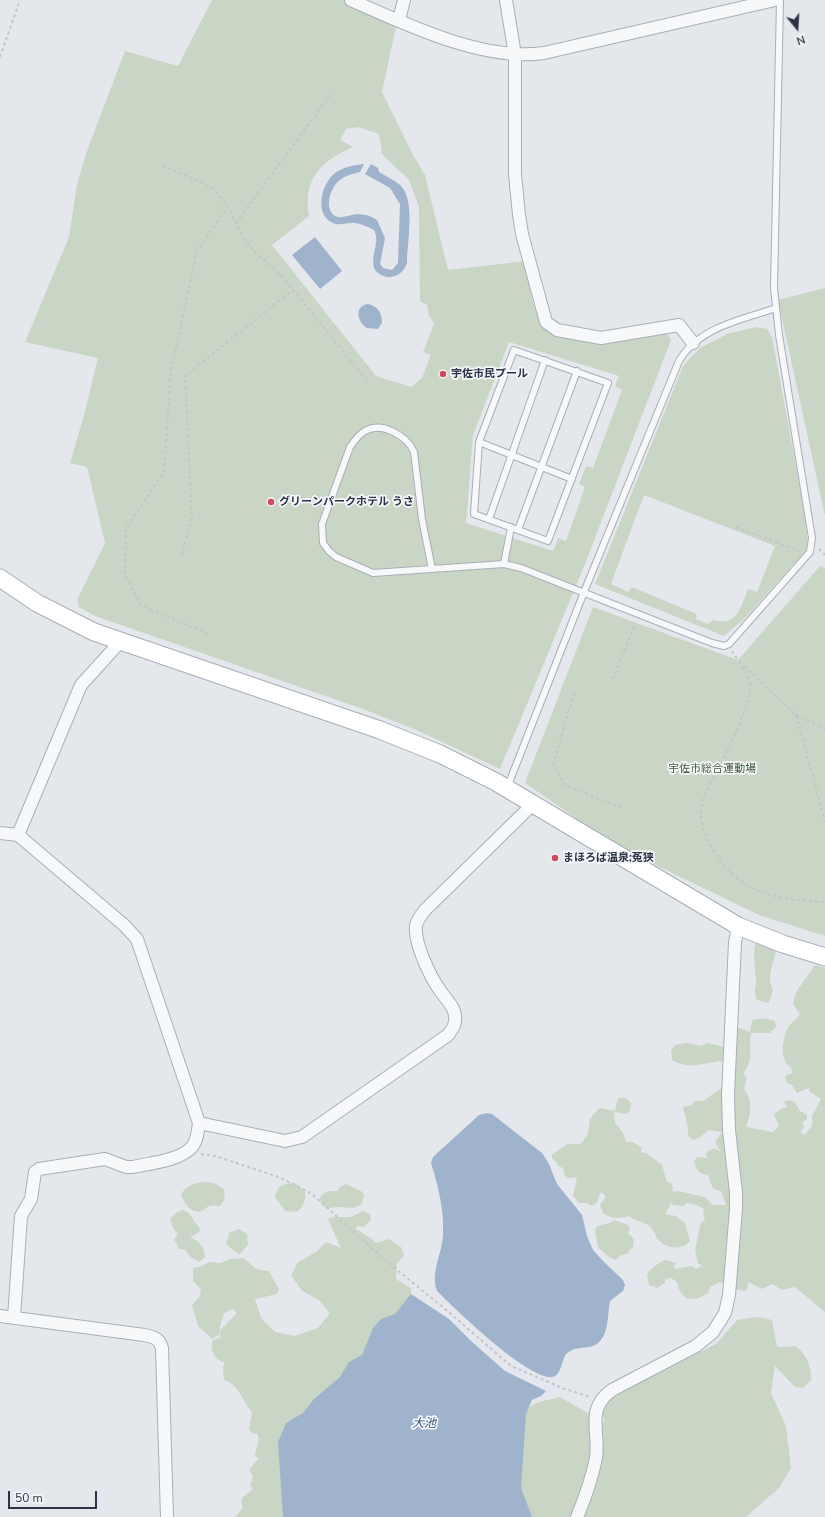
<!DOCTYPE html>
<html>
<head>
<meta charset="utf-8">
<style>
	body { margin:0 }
	#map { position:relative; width:825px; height:1517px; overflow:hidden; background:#e4e7ec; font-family:"Nunito Sans",sans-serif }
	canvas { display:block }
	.north { position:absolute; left:777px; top:8px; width:40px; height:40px; -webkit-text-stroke:3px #f4f6f9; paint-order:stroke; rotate:162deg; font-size:11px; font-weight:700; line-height:16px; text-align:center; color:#2b3445 }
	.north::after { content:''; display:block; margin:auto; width:14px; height:18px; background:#2b3445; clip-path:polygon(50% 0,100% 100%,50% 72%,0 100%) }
	.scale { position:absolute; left:8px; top:1491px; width:89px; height:18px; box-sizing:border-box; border:2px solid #2b3445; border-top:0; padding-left:5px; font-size:12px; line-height:14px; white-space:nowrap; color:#2b3445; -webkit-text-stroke:3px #f4f6f9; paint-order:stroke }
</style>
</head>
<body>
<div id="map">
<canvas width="825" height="1517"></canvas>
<div class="north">N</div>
<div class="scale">50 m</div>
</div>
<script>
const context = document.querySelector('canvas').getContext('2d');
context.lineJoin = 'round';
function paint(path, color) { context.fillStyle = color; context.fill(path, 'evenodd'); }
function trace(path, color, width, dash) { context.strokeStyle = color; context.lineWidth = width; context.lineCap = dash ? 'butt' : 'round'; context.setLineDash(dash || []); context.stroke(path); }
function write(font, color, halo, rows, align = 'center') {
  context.font = font + ' "Nunito Sans","Noto Sans JP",sans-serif'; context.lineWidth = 3.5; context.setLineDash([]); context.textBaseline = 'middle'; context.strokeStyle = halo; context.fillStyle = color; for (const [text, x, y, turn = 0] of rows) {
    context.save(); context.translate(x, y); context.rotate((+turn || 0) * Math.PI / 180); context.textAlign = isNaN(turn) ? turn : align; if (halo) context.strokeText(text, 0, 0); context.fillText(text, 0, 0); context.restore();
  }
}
const green = new Path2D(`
	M212 0H344L397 22 382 92 413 155 425 175 448 270 526 261C531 290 529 318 557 334L665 331 671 340 583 569 500 769 414 729 363 709 95 616 79 607 77 600 105 543 87 467 70 463 84 415 98 358 25 342 69 237 77 184 87 151 125 51 178 66ZM358 127 379 134 382 154 409 180 419 207 420 301 427 305 429 315 434 324 423 352 431 355 422 378 411 387 376 376 272 245 309 216C303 178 320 162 353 147L340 140 346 129ZM509 342 619 376 615 386 622 390 593 468 586 466 579 484 585 487 566 541 558 538 553 551 466 523 473 435Z
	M825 288V516L778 300Z
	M756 327 767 329 772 337 806 520 808 548 745 618 724 636 595 584 683 366 700 348 727 334ZM644 495 775 546 757 592 748 589C741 607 737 627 713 620L708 624 696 619 697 615 694 613 634 588H631L628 592 611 584Z
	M820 566 825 568V936L759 915 639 857 583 823 525 783 593 607 738 660Z
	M762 940 776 950C774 963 766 978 773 990L769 1003 757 1000C753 988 756 989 756 980 755 968 753 957 755 944Z
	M815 965 825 968V1312L795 1287 782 1290 772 1284 762 1289 748 1282V1288L744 1291 724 1287 725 1285 719 1282 710 1287 708 1293 697 1299 686 1298 679 1290 677 1282 671 1278 666 1279 665 1283 657 1288 649 1285 647 1274C650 1269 660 1262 665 1260L676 1263 674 1266V1269L692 1266 696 1269 702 1266 698 1263 695 1251 700 1225 705 1219 703 1213 704 1209 697 1205 687 1203 684 1206 673 1205 671 1203 665 1214 676 1216 685 1223 690 1241C682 1251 665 1249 657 1238 655 1234 653 1228 648 1225 641 1221 637 1222 629 1216 620 1219 611 1219 603 1213L600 1205 606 1197 601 1192 596 1204 591 1206 587 1203H579L573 1196 577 1177 569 1178 565 1176 563 1168 558 1166 556 1162 552 1158V1155L567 1144H581L588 1134 590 1119 599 1108 615 1111 618 1098C629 1096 636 1105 627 1114L614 1112C616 1116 613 1120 616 1124 621 1130 625 1134 626 1142H633L642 1148 641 1152 648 1154 662 1165 667 1182 672 1184 673 1192 678 1191 705 1197 712 1205H726L721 1191 713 1189 708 1175C699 1174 696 1170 694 1161L697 1157 707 1158 706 1154 709 1150 716 1149 721 1152 715 1142 722 1132 709 1130 699 1138 693 1140 688 1136V1128L683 1107 692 1105 695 1101H703L723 1087V1061C704 1062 690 1071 672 1060L671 1051 675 1045 687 1043 701 1046 708 1043 728 1048 731 1030 740 1028 750 1032 752 1020 764 1018 775 1021 776 1027 770 1033H751C748 1045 755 1062 743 1073L747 1078 744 1089C753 1100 751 1114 746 1127L773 1132 779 1126 774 1114 781 1109 787 1107 784 1102 787 1100 795 1102 800 1111 807 1115V1119L802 1123 804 1127 800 1133 805 1135C812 1126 813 1127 812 1116L821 1099 810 1092 809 1088 797 1093 792 1085 787 1083 785 1076 792 1073 791 1067C778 1061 783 1036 789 1026 792 1022 797 1019 800 1014L793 1004 796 992Z
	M205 1182 214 1183 224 1189C225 1196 225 1200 220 1206 217 1206 213 1205 210 1206 207 1206 205 1210 202 1211 190 1214 184 1203 181 1194 187 1185 194 1183 205 1182Z
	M295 1183 305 1191C306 1201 304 1205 297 1212L285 1211 275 1197C278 1184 283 1184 295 1183Z
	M346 1184 361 1191 364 1195 362 1204 353 1208 339 1207 327 1208 322 1205 320 1199C323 1190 329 1191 337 1191L340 1187Z
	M182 1210C190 1212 190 1215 194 1221 201 1230 204 1231 190 1237 199 1241 204 1246 205 1257L199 1262 190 1257 186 1250 179 1249 174 1239 178 1234 173 1228 170 1219 176 1213Z
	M363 1211 370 1214 371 1220 364 1227 357 1226 356 1229 371 1238 376 1243 389 1239 401 1247 404 1255 397 1264 396 1279 411 1288V1301L293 1517H235L243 1507C238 1497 246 1496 253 1489L250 1486 253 1477 249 1470 258 1459 255 1455 259 1439 257 1433 253 1434 249 1429 252 1412C241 1400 240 1385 224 1380L223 1367 225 1363C214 1359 209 1351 213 1340L220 1338 221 1329 237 1313 233 1309 224 1313 220 1327V1334L212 1339 198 1326 192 1305 200 1296 201 1289 193 1281V1268L200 1267 209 1262 220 1263 231 1259 244 1258 256 1269 269 1271 279 1289 277 1294 255 1299 261 1318 275 1332 295 1336 318 1328 330 1313 319 1300 302 1291 291 1275 298 1262 316 1252 326 1242 341 1248 328 1219 334 1217H351Z
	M614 1220 628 1225 630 1230 628 1233 634 1239 633 1248 629 1249V1253L619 1256 616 1260 609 1257 598 1247 595 1230 597 1226 610 1223Z
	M239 1229 247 1234 248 1245 239 1255 226 1244 229 1233Z
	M758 1317 772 1320 777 1347 796 1346C807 1356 811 1365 811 1380L803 1388 795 1387 775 1366 771 1393 786 1426 791 1468 779 1488 746 1517H519L520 1412 539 1402 560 1397 605 1423 602 1411 611 1397 716 1344 737 1320Z`);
const water = new Path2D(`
	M364 164 360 172C353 174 346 175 340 180 331 186 323 208 335 216 344 221 357 207 377 220L385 238 380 264 383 268 392 270 398 263 400 204 390 188 365 174 371 164 378 168 379 172C386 176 394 180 400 185 416 199 407 243 407 263 402 278 385 282 375 270 369 256 381 243 374 230 368 227 357 222 351 223 344 223 339 226 333 223 313 214 322 183 335 173 343 167 354 165 364 164Z
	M315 237 342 271 320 289 292 255Z
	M368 304C378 306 382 313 382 323L378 329 367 328C358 323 353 306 368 304Z
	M487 1113 492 1114 542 1153 549 1164 557 1184 582 1215 587 1236 593 1250 603 1261 623 1280 625 1285 623 1291 610 1301C607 1315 610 1339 593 1346 582 1349 576 1346 566 1354 562 1360 561 1375 553 1377 529 1381 455 1309 437 1291 430 1271 443 1253 443 1233 444 1208 438 1186 431 1163L433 1157 479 1115Z
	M411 1294 449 1319 471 1341 505 1371 546 1391 541 1396 532 1400 526 1414 521 1488 532 1517H283L278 1442 286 1423 303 1413 314 1399 340 1377 349 1362 362 1355 373 1328 381 1319 395 1314Z`);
const path = new Path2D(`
	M0 57 20 0
	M162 166 204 183 214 189 228 207 244 239 257 254 281 275 369 383
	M236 223 333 91
	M736 527 799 551
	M819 549 825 555
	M182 556 192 515 185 376 293 290
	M208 634 141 605 125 576 126 528 164 472 171 371 197 251 228 207
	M732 651C739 663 750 673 750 689 750 698 746 706 743 715 737 730 731 745 723 760 717 773 708 786 703 800 698 815 703 831 710 844 735 893 775 900 825 902
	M744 666 796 715 825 822
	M613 679 635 623
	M574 693 553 765 565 785 623 809
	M796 715 825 729
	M201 1154 215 1156 279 1177 312 1194 385 1260 451 1314 511 1366 565 1389 591 1397`);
const lane = new Path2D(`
	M514 350 608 383 548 541 474 514 479 442Z
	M479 442 572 479
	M489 519 545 360
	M518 530 577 371
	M504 564 511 527
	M432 569 422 519 414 452C407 436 382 421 365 431 358 435 354 441 350 447L322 524 323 543 329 551 336 557 373 573 504 564 521 568 712 643 724 646 729 644 810 552 812 538 779 335 774 288 780 0
	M507 788 584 592 679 361C699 327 741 320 776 308`);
const street = new Path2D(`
	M351 0C405 24 484 62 544 53L775 0
	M506 0 515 55V174L519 215 522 234 546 322 557 330 601 338 679 325 693 343
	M399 20 404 0
	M0 833 18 835 124 925 137 939 199 1123C198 1131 197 1141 192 1147 179 1161 150 1163 133 1167H126L105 1159 39 1169 35 1172 31 1199 21 1216 14 1318
	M18 835 81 685 120 642
	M199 1123 285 1141 302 1137 448 1035C451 1031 455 1026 455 1021 457 1008 446 1000 439 989 430 976 414 943 416 926 417 920 421 915 425 910L533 804
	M0 1316 144 1335C154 1337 159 1338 162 1348L167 1517
	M577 1517C585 1498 592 1478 596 1458 600 1431 585 1409 612 1390L696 1346 713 1332 725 1313 729 1295 736 1209V1193L729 1130 728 1095 735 942 738 926`);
const secondary = new Path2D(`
	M0 578 37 603 94 632 380 730 440 754 496 782 738 926 783 944 825 957`);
const markers = [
	[443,374,4,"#d1495b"],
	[271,502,4,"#d1495b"],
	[555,858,4,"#d1495b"]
];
const poiNames = [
	["宇佐市民プール",451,374],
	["グリーンパークホテル うさ",279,502],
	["まほろば温泉;菟狭",563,858]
];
const parkNames = [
	["宇佐市総合運動場",712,769]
];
const waterNames = [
	["大池",424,1424]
];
paint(green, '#c9d6c5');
paint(water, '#9fb4cc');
trace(lane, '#a9aeb7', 8);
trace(street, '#a9aeb7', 14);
trace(secondary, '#a9aeb7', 19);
trace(path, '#c2c5cb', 2, [3, 3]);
trace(lane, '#f7f8fa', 6);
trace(street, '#f7f8fa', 12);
trace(secondary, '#fff', 17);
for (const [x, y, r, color] of markers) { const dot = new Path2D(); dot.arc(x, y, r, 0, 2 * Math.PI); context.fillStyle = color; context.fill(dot); trace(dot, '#f4f6f9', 1.5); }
write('bold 11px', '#2b3445', '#f4f6f9', poiNames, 'left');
write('11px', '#3f6138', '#f4f6f9', parkNames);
write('italic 12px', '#34527a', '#f4f6f9', waterNames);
</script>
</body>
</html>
